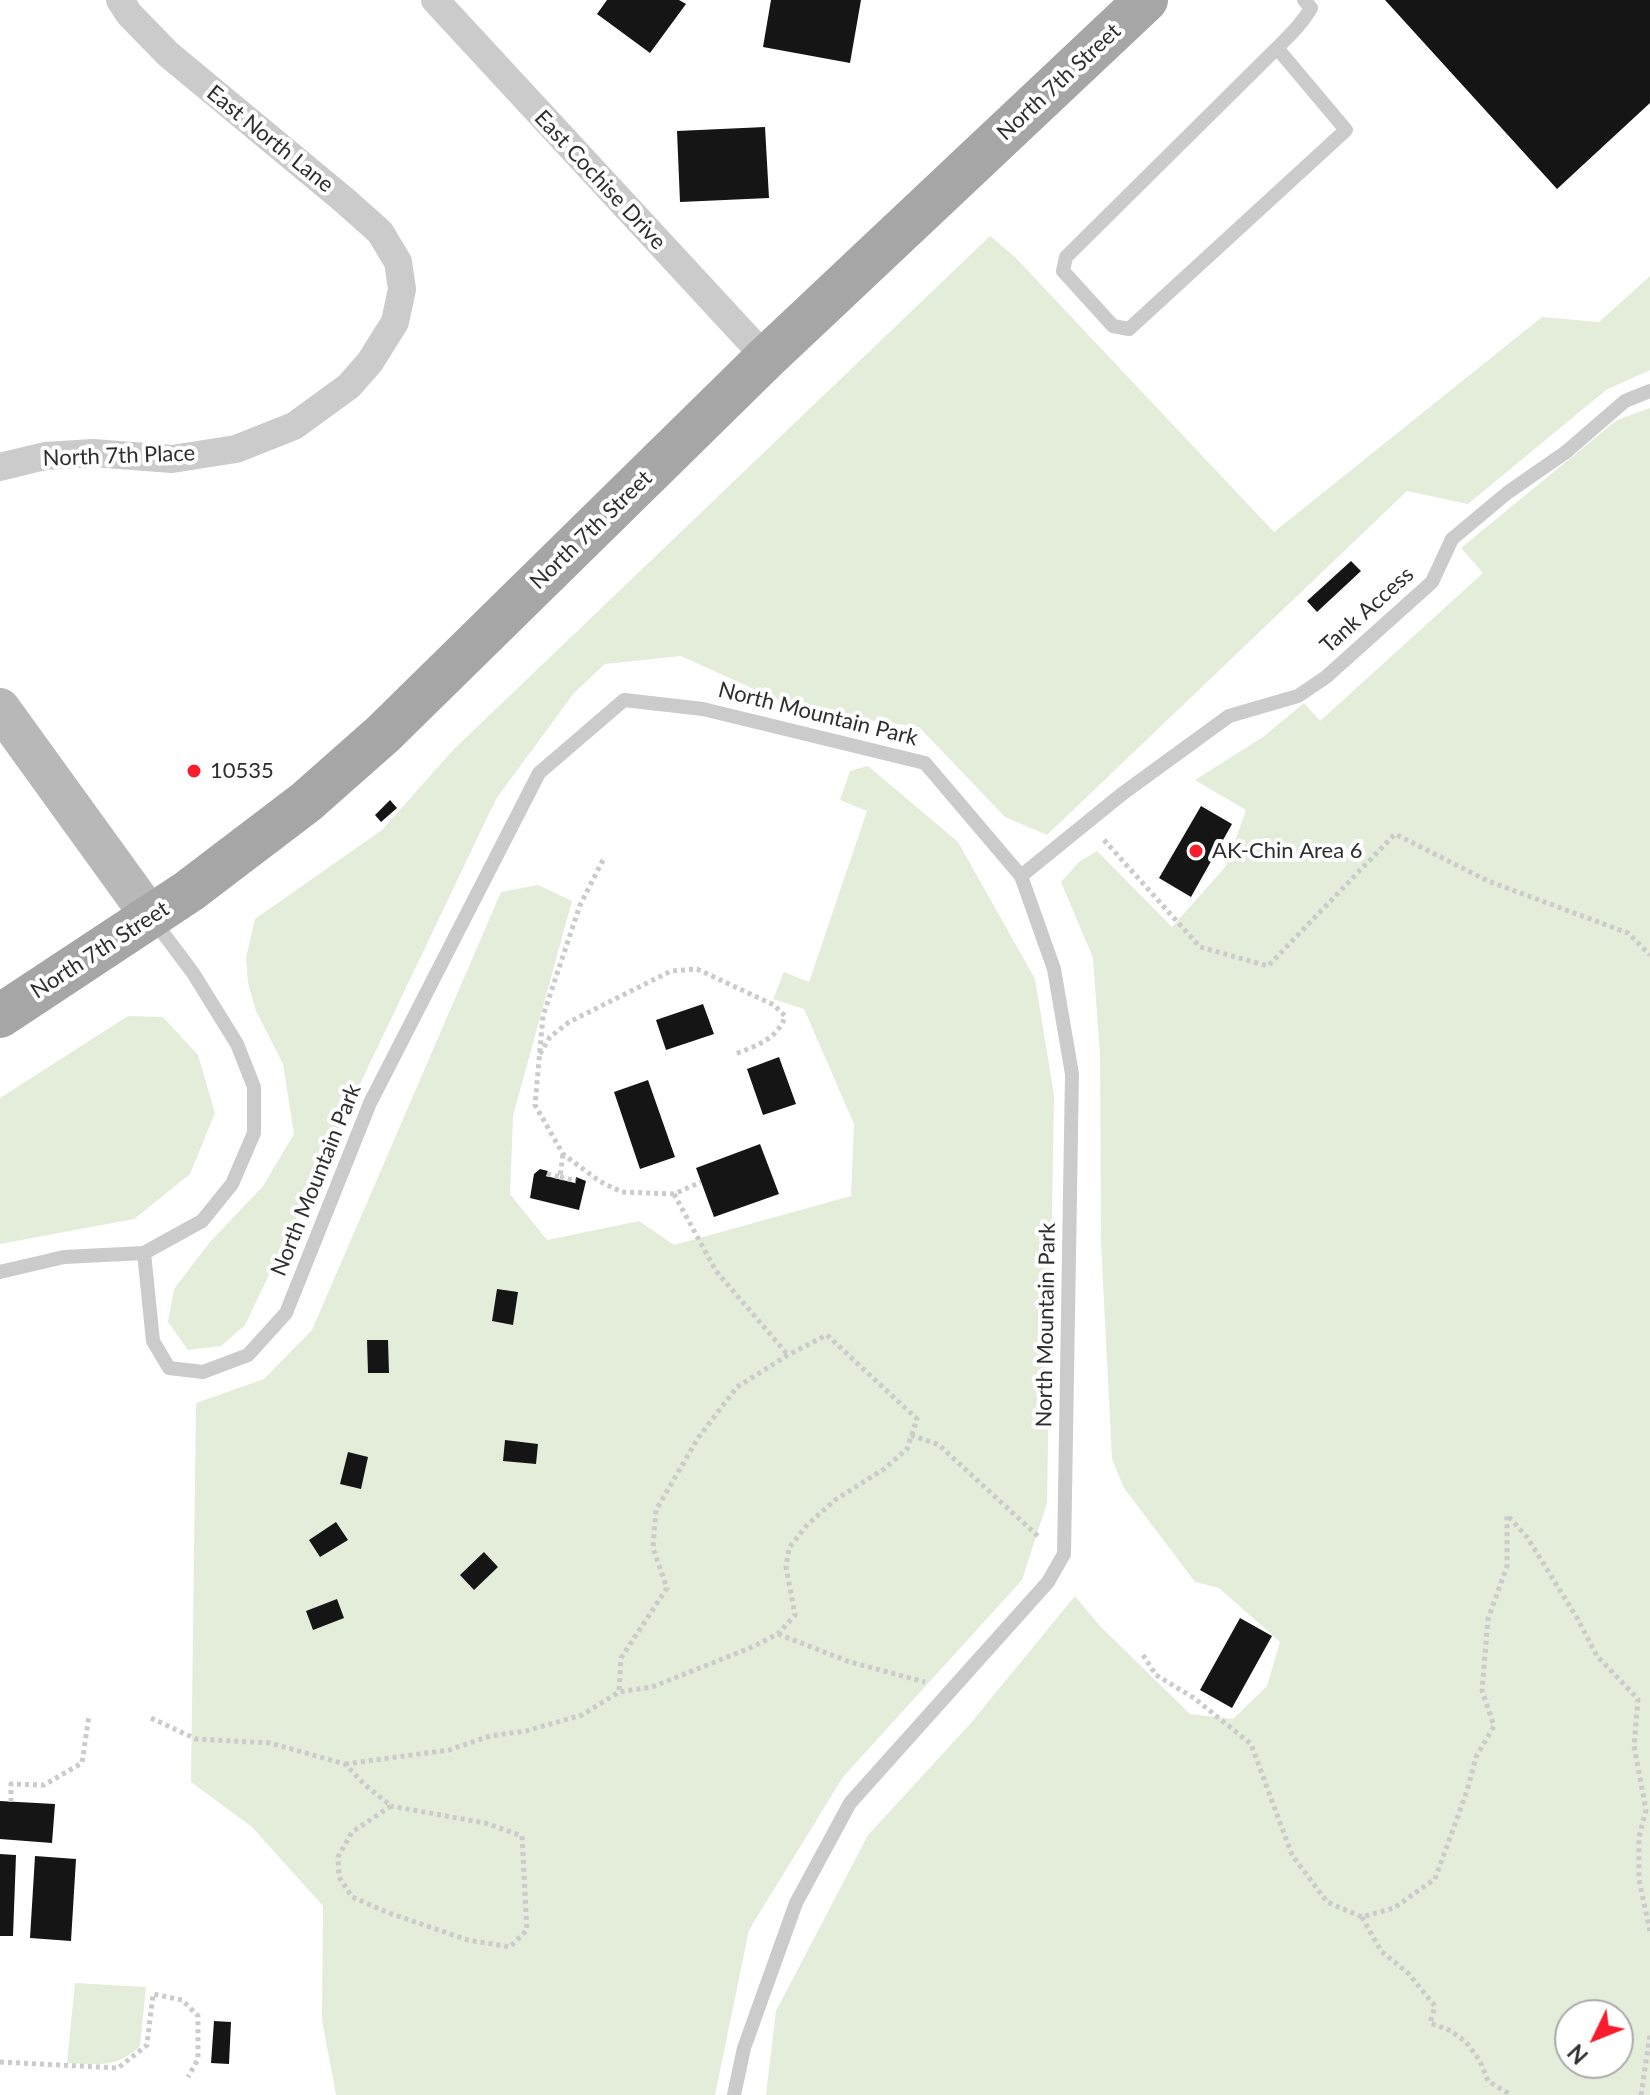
<!DOCTYPE html>
<html>
<head>
<meta charset="utf-8">
<style>
	body { margin:0 }
	#map { position:relative; width:1650px; height:2095px; overflow:hidden; background:#fff; font-family:Lato,sans-serif }
	canvas { display:block }
	.north { position:absolute; left:1554px; top:1999px; width:80px; height:80px; box-sizing:border-box; background:#fff; border:2px solid #ababab; border-radius:50%; rotate:227deg; font-size:22px; font-weight:700; line-height:32px; text-align:center; color:#2e2e2e }
	.north::after { content:''; display:block; margin:auto; width:28px; height:36px; background:#f71d2c; clip-path:polygon(50% 0,100% 100%,50% 72%,0 100%) }
</style>
</head>
<body>
<div id="map">
<canvas width="1650" height="2095"></canvas>
<div class="north">N</div>
</div>
<script>
const context = document.querySelector('canvas').getContext('2d');
context.lineJoin = 'round';
function paint(path, color) { context.fillStyle = color; context.fill(path, 'evenodd'); }
function trace(path, color, width, dash) { context.strokeStyle = color; context.lineWidth = width; context.lineCap = dash ? 'butt' : 'round'; context.setLineDash(dash || []); context.stroke(path); }
function write(font, color, halo, rows, align = 'center') {
  context.font = font + ' Lato,sans-serif'; context.lineWidth = 8; context.setLineDash([]); context.textBaseline = 'middle'; context.strokeStyle = halo; context.fillStyle = color; for (const [text, x, y, turn = 0] of rows) {
    context.save(); context.translate(x, y); context.rotate((+turn || 0) * Math.PI / 180); context.textAlign = isNaN(turn) ? turn : align; if (halo) context.strokeText(text, 0, 0); context.fillText(text, 0, 0); context.restore();
  }
}
const green = new Path2D(`
	M990 236 1014 256 1274 532 1542 317 1599 322 1650 276V370L1606 390 1468 504 1407 491 1047 835 1005 817 919 727 802 711 681 656 605 664 574 693 496 799 245 1325 221 1346 188 1350 168 1322 174 1289 210 1242 263 1186 294 1134 283 1064 256 1011 248 983 246 958 255 919 382 830 453 750Z
	M1650 408V2095H766L776 2011 868 1835 970 1724 1075 1596 1100 1626 1190 1714 1233 1719 1267 1686 1280 1642 1219 1588 1195 1582 1124 1488 1112 1459 1101 1242 1100 1055 1093 958 1061 882 1080 861 1097 851 1172 927 1226 866 1246 810 1195 780 1263 737 1304 703 1320 721 1483 573 1461 548 1617 420ZM1570 2015H1618V2063H1570Z
	M868 766 958 842 1035 979 1054 1095 1047 1503 1022 1580 843 1777 749 1930 715 2095H336L322 2020 323 1906 252 1827 191 1782 196 1403 264 1379 312 1330 501 892 538 885 572 901 513 1116 510 1194 547 1240 639 1221 674 1245 851 1196 854 1124 804 1009 773 999 784 972 809 982 867 811 840 800 850 771Z
	M128 1016 163 1017 198 1055 215 1113 190 1174 134 1219 0 1244V1098Z
	M75 1983 146 1987 140 2046C115 2069 98 2064 67 2063Z`);
const building = new Path2D(`
	M607 0H679L686 4 650 53 597 14Z
	M771 0H861L850 63 763 47Z
	M1385 0H1650V103L1557 189Z
	M765 127 769 198 680 202 677 131Z
	M1351 561 1361 571 1317 612 1307 601Z
	M390 800 397 808 381 822 375 815Z
	M1201 806 1232 824 1191 897 1159 878Z
	M703 1004 714 1034 666 1050 656 1020Z
	M779 1057 796 1104 763 1115 747 1069Z
	M648 1080 675 1157 640 1169 614 1092Z
	M760 1144 779 1194 714 1217 696 1168Z
	M540 1169 548 1171 546 1176 575 1183 576 1177 586 1181 579 1210 530 1198 534 1174Z
	M497 1289 518 1292 513 1325 492 1321Z
	M367 1340H388L389 1373H368Z
	M505 1440 538 1444 536 1464 503 1461Z
	M348 1452 368 1457 361 1489 340 1484Z
	M336 1522 348 1540 320 1557 309 1540Z
	M484 1552 498 1567 474 1590 460 1575Z
	M337 1599 344 1618 313 1630 306 1611Z
	M1240 1618 1272 1636 1232 1708 1200 1690Z
	M0 1801 55 1804 52 1843 0 1839Z
	M0 1854 16 1855 13 1936H0Z
	M35 1856 76 1859 71 1941 30 1938Z
	M214 2021 231 2022 229 2064 211 2063Z`);
const path = new Path2D(`
	M1104 840 1200 947 1268 966 1395 834 1488 881 1628 933 1650 955
	M603 860 580 905 543 1016 535 1105 563 1154 599 1181 622 1192 674 1194 701 1182
	M540 1054 550 1037 569 1022 671 971 697 969 774 1005 785 1016C778 1039 756 1046 735 1054
	M547 1174 560 1177 563 1154
	M560 1177 576 1181
	M674 1194 716 1271 788 1355
	M911 1435 939 1445 1040 1538
	M778 1634 850 1662 925 1682
	M1143 1655 1156 1675 1194 1698 1251 1744 1292 1855 1327 1902 1362 1917 1394 1908 1435 1879 1467 1791 1476 1757 1494 1726 1482 1691 1488 1619 1507 1566V1515L1527 1537 1577 1618 1597 1656 1638 1699 1634 1746 1646 1810 1639 1837V1880L1650 1931
	M151 1718 196 1739 270 1743 345 1764 364 1784 391 1806 352 1832 338 1857 339 1877 352 1897 389 1913 468 1940 510 1947 527 1930 522 1836 485 1823 391 1806
	M345 1764 449 1750 490 1736 526 1731 582 1715 619 1692 652 1687 750 1648 778 1634 795 1615 786 1567 789 1548 807 1525 835 1500 884 1469 907 1449 917 1419 827 1335 788 1355 737 1387 698 1438 656 1510 653 1548 667 1588 621 1658 619 1692
	M11 1802V1784L44 1785 82 1763 89 1715
	M1362 1917 1381 1951 1408 1973 1435 2006 1430 2023 1451 2031 1466 2042 1480 2061 1488 2081 1511 2095
	M0 2062 118 2068 147 2045 153 1994 182 2000 198 2016V2059L188 2077
	M1641 2095 1650 2035`);
const lane = new Path2D(`
	M1277 48 1346 130 1129 329 1113 326 1063 271 1066 257 1277 48C1290 35 1302 24 1311 8L1304 0
	M1021 876 1122 794 1229 716 1298 696 1326 677 1432 582 1452 539 1507 493 1566 452 1625 401 1650 391
	M144 1253 153 1341 169 1368 203 1372 248 1355 286 1313 370 1103 539 773 624 700 703 709 925 763 1021 876 1054 969 1072 1074 1064 1554 1048 1582 850 1803 796 1903 744 2048 734 2095
	M0 1272 64 1257 144 1253 202 1221 232 1184 254 1133V1087L237 1044 193 973 154 921`);
const street = new Path2D(`
	M435 0 766 358
	M0 467 45 456 93 453 172 459 236 449 294 426 349 386 370 362 395 322 402 289 398 262 380 232 344 200 168 54 129 14 120 0`);
const secondary = new Path2D(`
	M0 708 151 917`);
const primary = new Path2D(`
	M0 1016 189 891 306 802 383 734 766 358 1146 0`);
const markers = [
	[194,771,8,"#f71d2c"],
	[1196,851,8,"#f71d2c"]
];
const streetNames = [
	["North 7th Street",1059,82,-43],
	["East North Lane",270,139,39],
	["East Cochise Drive",600,180,47],
	["North 7th Place",119,456,-2],
	["North 7th Street",591,530,-44],
	["Tank Access",1367,610,-42],
	["North Mountain Park",818,714,14],
	["North 7th Street",100,950,-33],
	["North Mountain Park",316,1180,-68],
	["North Mountain Park",1046,1325,-89]
];
const poiNames = [
	["10535",210,771],
	["AK-Chin Area 6",1212,851]
];
paint(green, '#e4edda');
paint(building, '#151515');
trace(path, '#cbcbcb', 5, [4, 4]);
trace(lane, '#cbcbcb', 14);
trace(street, '#cbcbcb', 28);
trace(secondary, '#b8b8b8', 40);
trace(primary, '#a6a6a6', 44);
for (const [x, y, r, color] of markers) { const dot = new Path2D(); dot.arc(x, y, r, 0, 2 * Math.PI); context.fillStyle = color; context.fill(dot); trace(dot, '#fff', 3); }
write('22px', '#2e2e2e', '#fff', streetNames);
write('22px', '#2e2e2e', '#fff', poiNames, 'left');
</script>
</body>
</html>
